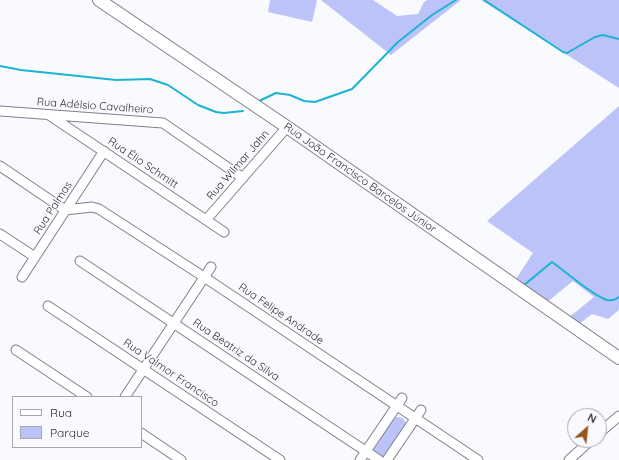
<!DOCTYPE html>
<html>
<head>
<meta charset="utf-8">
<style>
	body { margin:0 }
	#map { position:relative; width:619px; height:460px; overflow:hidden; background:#f9fafe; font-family:Quicksand,sans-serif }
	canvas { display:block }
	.legend { position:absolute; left:12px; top:396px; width:130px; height:52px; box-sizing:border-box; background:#f9fafe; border:1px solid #a7a8ac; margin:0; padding:5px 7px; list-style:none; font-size:12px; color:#2d2e32 }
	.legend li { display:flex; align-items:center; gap:8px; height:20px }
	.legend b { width:20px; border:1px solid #a7a8ac }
	.north { position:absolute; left:567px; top:408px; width:40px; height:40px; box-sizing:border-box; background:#f9fafe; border:1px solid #a7a8ac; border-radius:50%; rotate:27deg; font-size:11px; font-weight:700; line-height:16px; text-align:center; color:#2d2e32 }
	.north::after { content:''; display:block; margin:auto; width:14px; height:18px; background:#965521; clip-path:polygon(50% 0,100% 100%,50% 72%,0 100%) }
</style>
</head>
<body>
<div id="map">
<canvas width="619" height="460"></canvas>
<ul class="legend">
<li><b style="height:5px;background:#fff"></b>Rua</li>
<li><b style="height:11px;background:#bbc3f9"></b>Parque</li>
</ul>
<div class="north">N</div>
</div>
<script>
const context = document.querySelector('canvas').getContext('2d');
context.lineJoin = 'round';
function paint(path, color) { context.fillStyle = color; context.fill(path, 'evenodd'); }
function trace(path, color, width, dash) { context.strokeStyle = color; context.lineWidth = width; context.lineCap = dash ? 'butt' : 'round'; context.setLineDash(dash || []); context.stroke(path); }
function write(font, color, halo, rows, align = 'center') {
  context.font = font + ' Quicksand,sans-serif'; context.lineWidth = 3; context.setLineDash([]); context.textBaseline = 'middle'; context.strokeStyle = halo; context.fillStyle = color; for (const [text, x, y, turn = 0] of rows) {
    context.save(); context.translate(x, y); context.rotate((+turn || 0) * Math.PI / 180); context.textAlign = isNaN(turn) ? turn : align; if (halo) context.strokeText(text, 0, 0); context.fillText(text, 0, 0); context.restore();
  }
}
const green = new Path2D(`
	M270 0H317L312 22 268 12Z
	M321 0H373L397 16 418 14 424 2 427 0H461L391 55Z
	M481 0H619V88Z
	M619 106V310L608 319 592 314 578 325 567 319 594 297 573 281 546 303 514 282 533 253 487 221Z
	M397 417C403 417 406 420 406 426L387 456 379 457 374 452V449L394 418Z`);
const stream = new Path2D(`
	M484 0 563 52 567 53 595 37 603 35 619 39
	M0 66 21 70 116 80 150 79 168 85 198 105 216 112 224 113 243 111
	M257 102 276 93 290 95 304 101 315 102 352 89 398 42 432 15 456 0
	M523 286 552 262C565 271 593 296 607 300 612 301 615 300 619 297`);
const street = new Path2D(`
	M0 111 163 123 243 178
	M49 115 224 232
	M0 166 65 210 92 207 99 209 204 277 478 460
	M206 220 287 127
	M0 234 35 257
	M80 261 379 460
	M22 277 104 151
	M48 306 280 460
	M16 350 87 397
	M125 397 211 267
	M141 433 181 460
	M599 433 619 416
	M360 460 402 398
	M387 460 421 410
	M569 460 591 440`);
const secondary = new Path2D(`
	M99 0 287 127 619 358`);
const streetNames = [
	["Rua Adélsio Cavalheiro",95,106,4],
	["Rua Élio Schmitt",143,163,34],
	["Rua Wilmar Jahn",238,165,-49],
	["Rua João Francisco Barcelos Júnior",360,178,35],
	["Rua Palmas",53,208,-57],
	["Rua Felipe Andrade",281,314,34],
	["Rua Beatriz da Silva",236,350,34],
	["Rua Valmor Francisco",171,373,34]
];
paint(green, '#bbc3f9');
trace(stream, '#1cb4d0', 2);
trace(street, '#7e808b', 11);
trace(secondary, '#7e808b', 14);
trace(street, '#fff', 9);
trace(secondary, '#fff', 12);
write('11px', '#2d2e32', '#f9fafe', streetNames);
</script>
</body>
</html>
